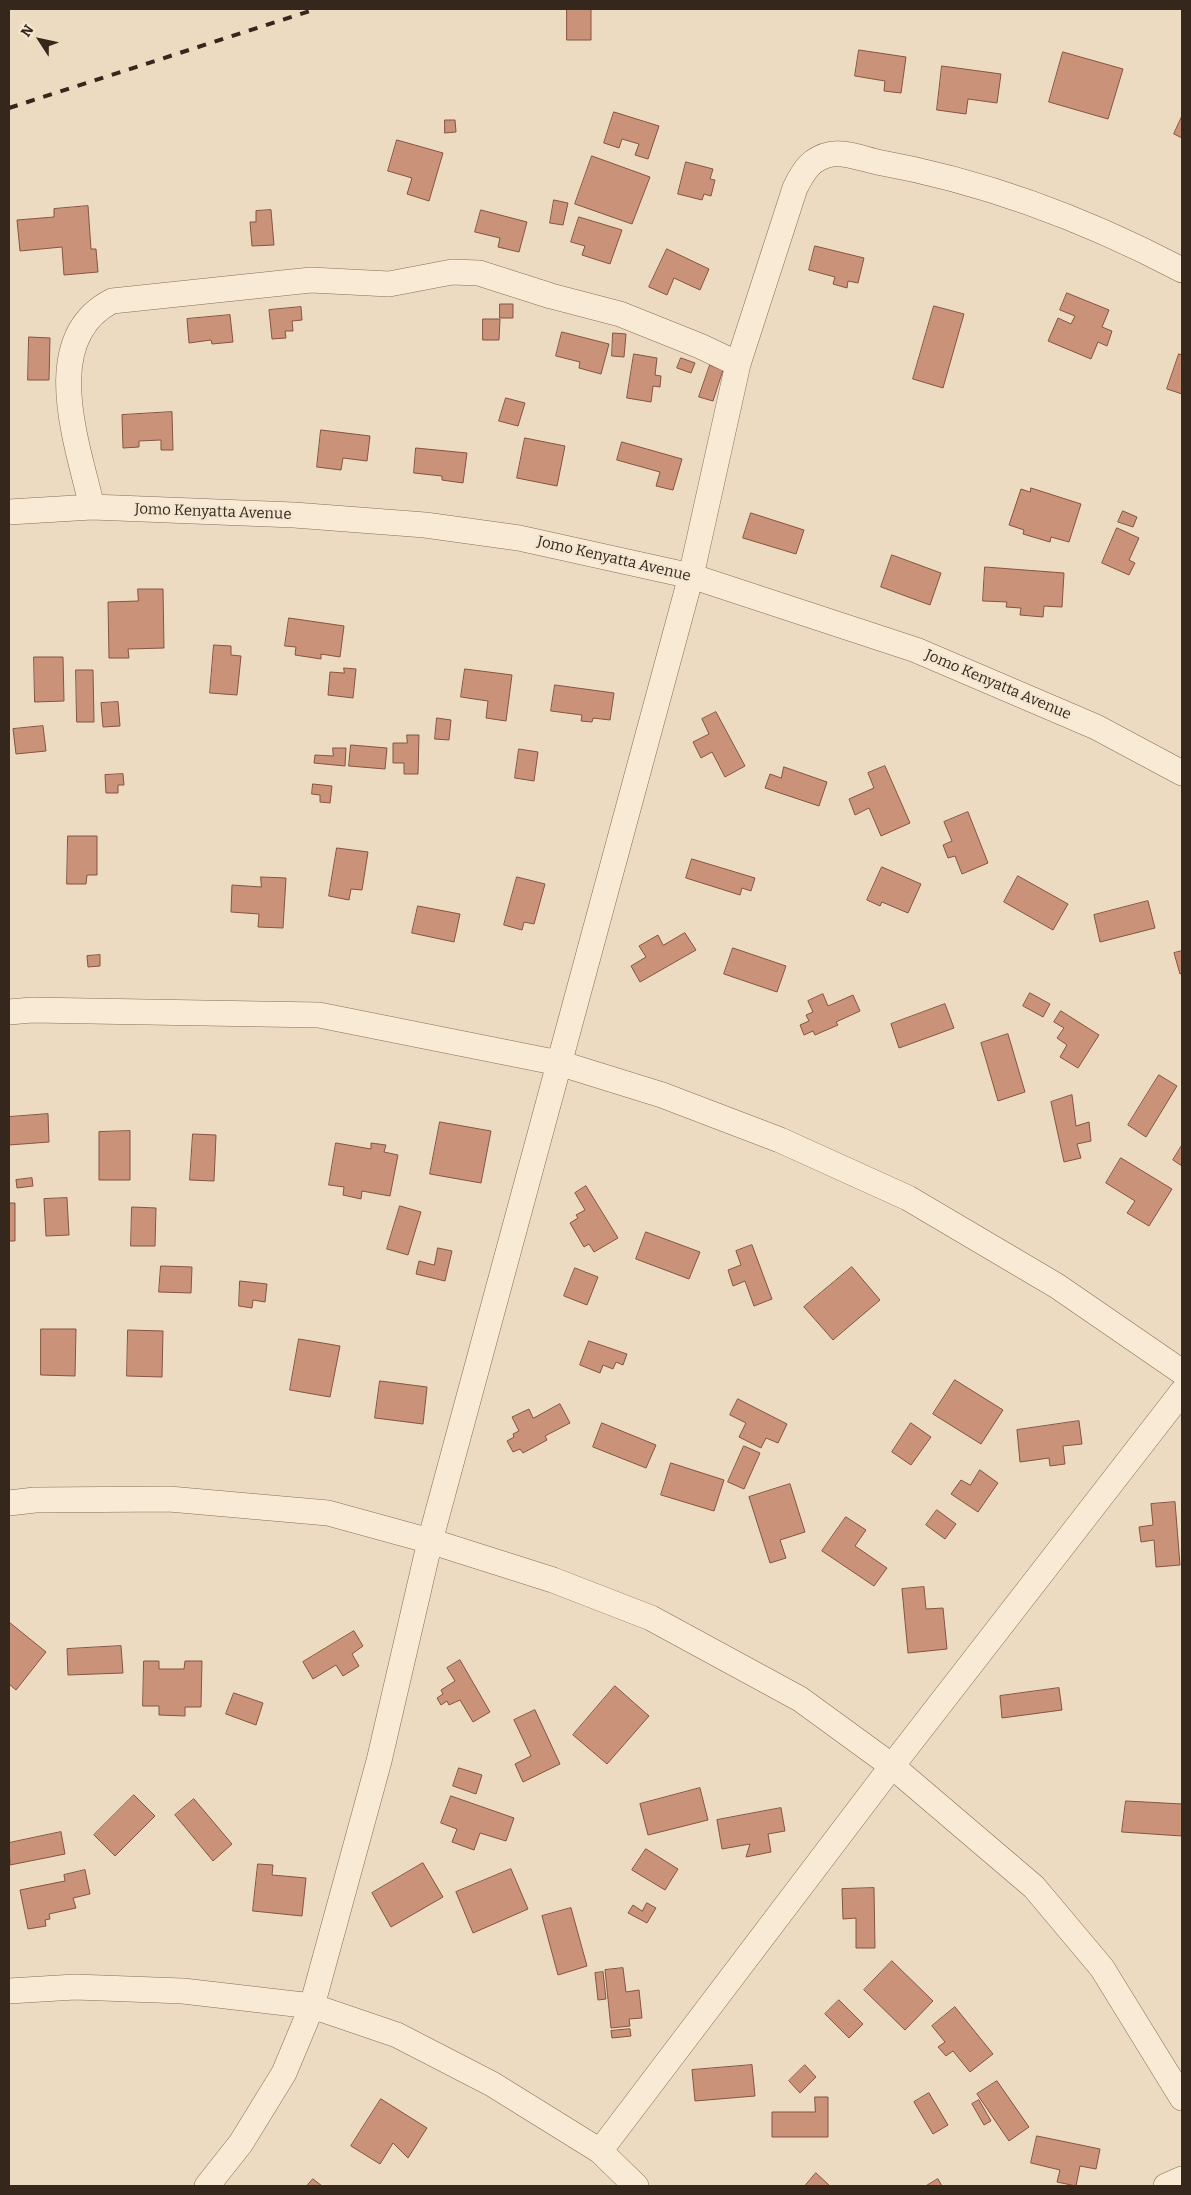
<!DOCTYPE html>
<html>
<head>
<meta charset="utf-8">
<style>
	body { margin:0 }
	#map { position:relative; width:1191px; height:2195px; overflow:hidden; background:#eddbc1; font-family:Bitter,serif }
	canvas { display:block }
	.frame { position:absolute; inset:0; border:10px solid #36271d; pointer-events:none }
	.north { position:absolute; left:15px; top:15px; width:50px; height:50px; -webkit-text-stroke:4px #f4e7d1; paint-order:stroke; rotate:305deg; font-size:14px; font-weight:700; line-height:20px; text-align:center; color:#36271d }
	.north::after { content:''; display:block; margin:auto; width:18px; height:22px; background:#36271d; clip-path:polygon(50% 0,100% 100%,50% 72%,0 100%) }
</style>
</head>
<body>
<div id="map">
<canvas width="1191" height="2195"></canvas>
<div class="frame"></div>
<div class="north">N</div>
</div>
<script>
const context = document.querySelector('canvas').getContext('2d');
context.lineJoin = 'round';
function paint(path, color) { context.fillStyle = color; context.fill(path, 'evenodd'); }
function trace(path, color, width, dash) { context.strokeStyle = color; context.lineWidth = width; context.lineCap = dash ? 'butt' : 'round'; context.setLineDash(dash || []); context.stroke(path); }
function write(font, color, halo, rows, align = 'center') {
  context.font = font + ' Bitter,serif'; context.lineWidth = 5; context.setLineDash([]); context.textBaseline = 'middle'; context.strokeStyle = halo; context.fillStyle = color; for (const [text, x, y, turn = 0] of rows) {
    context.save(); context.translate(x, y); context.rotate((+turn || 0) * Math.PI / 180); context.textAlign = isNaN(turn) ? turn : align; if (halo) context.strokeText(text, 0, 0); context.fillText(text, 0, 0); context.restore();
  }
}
const building = new Path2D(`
	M567 9H591V40H567Z
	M859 50 906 57 901 93 884 91 885 81 855 76Z
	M1063 52 1123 69 1108 119 1049 102Z
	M942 66 1001 74 997 103 968 99 966 114 937 110Z
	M614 112 659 126 648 159 635 155 639 144 622 139 619 148 604 143Z
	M1182 116V138L1174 134Z
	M445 120H455L456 132 445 133Z
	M397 140 443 153 429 201 407 194 412 178 388 171Z
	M592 156 650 177 632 224 575 204Z
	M686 162 713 169 710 179 715 180 711 196 704 194 702 200 678 194Z
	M554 200 568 203 563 225 550 223Z
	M88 206 91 249H96L98 272 64 275 62 247 20 251 17 220 54 217V209Z
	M271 210 274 245 252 246 250 222H256V211Z
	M481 210 527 222 519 252 498 247 500 238 475 232Z
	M579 217 622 230 610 264 582 255 585 246 571 242Z
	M815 246 864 258 858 283 848 281 847 288 833 284 835 277 809 270Z
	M667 249 709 269 700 290 674 278 667 295 649 287Z
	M1067 293 1109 310 1102 327 1112 331 1107 346 1098 342 1091 359 1048 341 1058 318 1071 324 1075 316 1060 310Z
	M500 304H513V318H500Z
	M934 306 964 314 943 388 913 379Z
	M301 307 302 320 292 321 293 331H285L286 338 272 339 269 310Z
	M230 315 233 342 212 344 211 340 189 343 187 319Z
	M483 319H500L499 340H483Z
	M562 332 609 344 601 374 579 368 580 362 556 356Z
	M613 333 626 334 624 357 612 356Z
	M29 337 50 338 49 380H28Z
	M634 354 657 358 655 375 661 376 660 387 653 386 651 402 627 398Z
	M1179 354 1182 355V394L1167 389Z
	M681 358 695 363 691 373 677 368Z
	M710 365 723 370 713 401 699 397Z
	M506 398 525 403 518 426 499 421Z
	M172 412 173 450H161V440L139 441V447L123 448 122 415Z
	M321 430 370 436 367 461 343 458 341 470 317 467Z
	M525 438 565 446 557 486 517 478Z
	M622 442 682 459 673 490 656 486 660 472 617 460Z
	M416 448 467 453 463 483 442 480V476L414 473Z
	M1031 488 1081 504 1069 542 1051 537 1050 542 1023 534 1024 530 1009 525 1021 489 1030 492Z
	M1123 511 1137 517 1133 527 1118 522Z
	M751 513 804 530 796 554 743 538Z
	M1117 528 1139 538 1129 560 1135 563 1129 575 1102 563Z
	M892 555 941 573 930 605 881 587Z
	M985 567 1064 573 1062 607 1044 606 1043 617 1020 615 1021 608 1006 607 1007 602 983 601Z
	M138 589H163L164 648 128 649 129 658H109L108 602 138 601Z
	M289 618 344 626 340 657 321 654V659L295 655 296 647 285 646Z
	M214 645 231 646V655L241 656 237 695 210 693Z
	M34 657H63L64 701 35 702Z
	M344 668 356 669 353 698 328 695 330 672 344 673Z
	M465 669 512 675 506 721 486 718 488 701 461 697Z
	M76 670H93L94 722H77Z
	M555 685 614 693 610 720 593 718 592 722 581 721 582 715 551 711Z
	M118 702 120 726 103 727 101 703Z
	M716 712 745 766 725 777 712 752 701 758 693 742 709 734 702 719Z
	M437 718 451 720 449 740 435 739Z
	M43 726 46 751 16 754 13 729Z
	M407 735H419L418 774H404V763H393V743H407Z
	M351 745 387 748 385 769 349 766Z
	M333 748H346L345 766 314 763 315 755 333 756Z
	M519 749 538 752 534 781 515 778Z
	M885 766 910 823 881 836 869 808 855 815 849 799 874 788 868 773Z
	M784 767 827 782 819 806 765 788 770 774 781 778Z
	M123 774 124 785H118V793H106L105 775Z
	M313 784 332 786 330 803 320 802V795L312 794Z
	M968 812 988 863 962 874 955 856 948 858 943 845 952 841 944 822Z
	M68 836H97V875H87L86 884H67Z
	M337 848 368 852 362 890 351 889 349 900 329 896Z
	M692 859 755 878 751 891 742 888 740 895 686 878Z
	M882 867 921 884 908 913 882 902 880 906 867 900Z
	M1018 876 1068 904 1053 930 1004 902Z
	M261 877 286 878 283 928 258 927 259 914 231 912 232 885 261 887Z
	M517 877 545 884 534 924 524 922 522 930 504 925Z
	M1148 901 1155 928 1100 942 1094 915Z
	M418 906 460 914 454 942 412 933Z
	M685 933 696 950 640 982 631 966 646 957 639 946 658 935 663 945Z
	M733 948 786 966 777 992 724 974Z
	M1182 951V973L1180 974 1174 953Z
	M100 955V966L88 967 87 956Z
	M1030 993 1050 1004 1043 1017 1023 1006Z
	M823 994 828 1006 853 995 860 1011 836 1022 838 1025 815 1035 813 1031 804 1035 800 1025 809 1021 806 1015 813 1012 808 1001Z
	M945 1004 954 1028 899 1048 891 1024Z
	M1061 1011 1099 1035 1078 1068 1060 1057 1067 1045 1057 1038 1064 1028 1054 1022Z
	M1008 1034 1025 1092 998 1101 981 1043Z
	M1159 1075 1177 1086 1146 1137 1128 1125Z
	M1072 1095 1076 1126 1089 1122 1091 1141 1077 1144 1081 1158 1064 1162 1051 1102Z
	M48 1114 49 1142 9 1145V1117Z
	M440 1122 491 1131 481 1183 430 1174Z
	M130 1131V1180H99V1132Z
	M193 1134 216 1135 214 1181 190 1180Z
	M336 1143 371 1149V1143L386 1145 384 1152 398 1155 390 1196 362 1191 361 1199 343 1195 344 1187 329 1185Z
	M1182 1145V1166L1173 1160Z
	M1121 1158 1172 1189 1149 1226 1127 1213 1135 1201 1106 1183Z
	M32 1178 33 1186 17 1188 16 1180Z
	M586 1186 618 1238 594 1252 589 1244 584 1247 570 1223 578 1218 576 1215 585 1210 575 1193Z
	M67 1198 69 1235 46 1236 44 1199Z
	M9 1203H15V1241H9Z
	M400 1206 421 1212 408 1255 387 1249Z
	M132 1207 156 1208 155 1246H131Z
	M646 1232 700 1252 689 1279 636 1259Z
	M752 1245 772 1299 754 1306 745 1281 733 1286 728 1270 741 1265 736 1251Z
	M438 1248 452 1251 445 1281 416 1274 419 1261 434 1265Z
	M161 1266 192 1267 191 1293 159 1292Z
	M852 1267 880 1300 833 1340 804 1307Z
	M575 1268 598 1277 587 1305 564 1296Z
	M240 1281 267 1284 265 1302 253 1300 252 1308 239 1306Z
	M41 1329H76L75 1376 41 1375Z
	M128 1330 163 1331 162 1377 127 1376Z
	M299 1339 340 1346 330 1397 290 1390Z
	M589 1341 627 1354 623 1365 616 1362 613 1369 603 1365 600 1373 580 1365Z
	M955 1380 1003 1410 981 1444 933 1414Z
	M380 1381 427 1387 423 1424 375 1418Z
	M738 1399 787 1424 778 1443 766 1438 761 1448 739 1437 746 1423 730 1415Z
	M560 1404 570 1423 545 1436 547 1440 523 1453 520 1449 513 1452 507 1441 514 1437 513 1434 519 1431 512 1417 529 1409 533 1418Z
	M1079 1421 1082 1444 1063 1446 1065 1464 1050 1466 1049 1458 1020 1462 1017 1430Z
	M602 1423 656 1445 646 1468 593 1447Z
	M911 1423 931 1437 911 1465 892 1452Z
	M744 1446 760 1453 744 1489 728 1482Z
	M671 1463 724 1480 714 1511 661 1495Z
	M980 1470 998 1483 978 1512 951 1494 961 1480 970 1485Z
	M790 1484 805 1532 780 1540 786 1558 770 1563 749 1497Z
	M1175 1502 1180 1565 1156 1567 1154 1540 1141 1542 1139 1527 1153 1525 1151 1504Z
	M937 1510 956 1524 945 1539 926 1525Z
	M846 1517 866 1530 855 1546 887 1568 874 1586 822 1551Z
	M924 1587 926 1609 943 1608 947 1649 908 1653 902 1589Z
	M9 1622 46 1652 16 1690 9 1684Z
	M354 1631 363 1646 352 1654 359 1666 343 1676 336 1665 313 1679 303 1662Z
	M121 1646 123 1673 68 1675 67 1649Z
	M460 1660 490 1712 473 1722 460 1700 449 1705 447 1701 441 1705 437 1698 443 1694 441 1690 455 1681 447 1668Z
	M144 1661H159V1669H184L185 1661H202L201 1707H185V1716L159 1715V1706H143Z
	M615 1686 649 1716 607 1764 573 1735Z
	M1059 1688 1062 1710 1002 1718 1000 1696Z
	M234 1693 263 1703 256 1725 226 1714Z
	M535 1710 560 1764 523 1782 515 1764 531 1756 514 1720Z
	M459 1768 482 1775 476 1794 453 1786Z
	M700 1788 708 1820 648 1835 640 1804Z
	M134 1795 155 1816 115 1856 94 1835Z
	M451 1796 514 1818 506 1841 480 1833 474 1850 452 1842 457 1829 441 1823Z
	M194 1799 232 1844 213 1861 175 1815Z
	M1126 1801 1182 1804V1836L1122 1832Z
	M781 1808 785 1831 768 1834 771 1852 746 1857 750 1844 722 1849 717 1820Z
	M61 1832 65 1854 10 1865 9 1843Z
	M646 1849 678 1869 665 1890 632 1870Z
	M423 1863 443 1897 391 1927 372 1893Z
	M258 1864 273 1865 272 1875 306 1878 302 1916 253 1911Z
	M511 1869 528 1909 473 1933 456 1892Z
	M85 1870 90 1894 73 1898 76 1908 49 1914 50 1919 45 1920 46 1926 28 1929 20 1890 65 1881 64 1875Z
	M874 1888 875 1948H856V1918L843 1919 842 1889Z
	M647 1903 656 1908 647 1923 628 1913 633 1905 642 1911Z
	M571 1908 587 1966 558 1975 542 1916Z
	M892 1961 933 2001 905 2030 864 1990Z
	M623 1968 626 1992 639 1990 642 2018 629 2019 630 2026 611 2028 605 1970Z
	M603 1972 606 1999 598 2000 595 1973Z
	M839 2000 863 2024 849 2038 825 2014Z
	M955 2007 993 2054 970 2072 953 2051 946 2056 938 2047 945 2042 932 2026Z
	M630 2029 631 2036 612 2038 611 2031Z
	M752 2065 755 2096 695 2101 692 2070Z
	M805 2065 816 2077 800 2093 789 2081Z
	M997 2081 1029 2127 1009 2141 977 2094Z
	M929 2093 948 2125 933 2134 914 2102Z
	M815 2097H828V2137H772V2112H815Z
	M381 2099 427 2128 408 2158 393 2143 380 2164 351 2146Z
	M979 2100 991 2121 984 2125 972 2104Z
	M1037 2136 1100 2149 1096 2169 1080 2166 1076 2186 1057 2182 1060 2170 1031 2163Z
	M816 2173 830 2186H805Z
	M313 2179 322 2186H307Z
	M938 2179 942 2186H926Z`);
const minor = new Path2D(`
	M92 507C78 445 38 339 112 301L311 280 389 284 452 272 479 273 551 296 620 314 700 346 738 364
	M9 512 92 507 294 515 425 525 519 538 691 576 916 650 1096 727 1182 773
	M9 1012 32 1010 319 1015 559 1063 662 1095 780 1140 908 1198 1057 1286 1182 1372
	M9 1503 35 1500 169 1499 328 1513 430 1541 553 1580 651 1618 800 1699 892 1766 1034 1887 1102 1968 1182 2098
	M9 1991 75 1987 183 1991 312 2006 397 2035 492 2084 600 2151 636 2186
	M600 2151 892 1766 1182 1392
	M207 2186 241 2143 284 2073 312 2006 379 1761 430 1541 691 576 738 364 795 188C804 170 811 158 832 154 845 152 864 159 877 162 983 181 1087 220 1182 270
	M1166 2186 1182 2179`);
const rail = new Path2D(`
	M9 108 316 9`);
const streetNames = [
	["Jomo Kenyatta Avenue",213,512,2],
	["Jomo Kenyatta Avenue",614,559,13],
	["Jomo Kenyatta Avenue",998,685,23]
];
paint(building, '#ca9278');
trace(building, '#845440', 1);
trace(minor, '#866d59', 26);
trace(minor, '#f8ead4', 25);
trace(rail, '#36271d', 4, [9, 9]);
write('15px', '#36271d', '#f4e7d1', streetNames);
</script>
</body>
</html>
